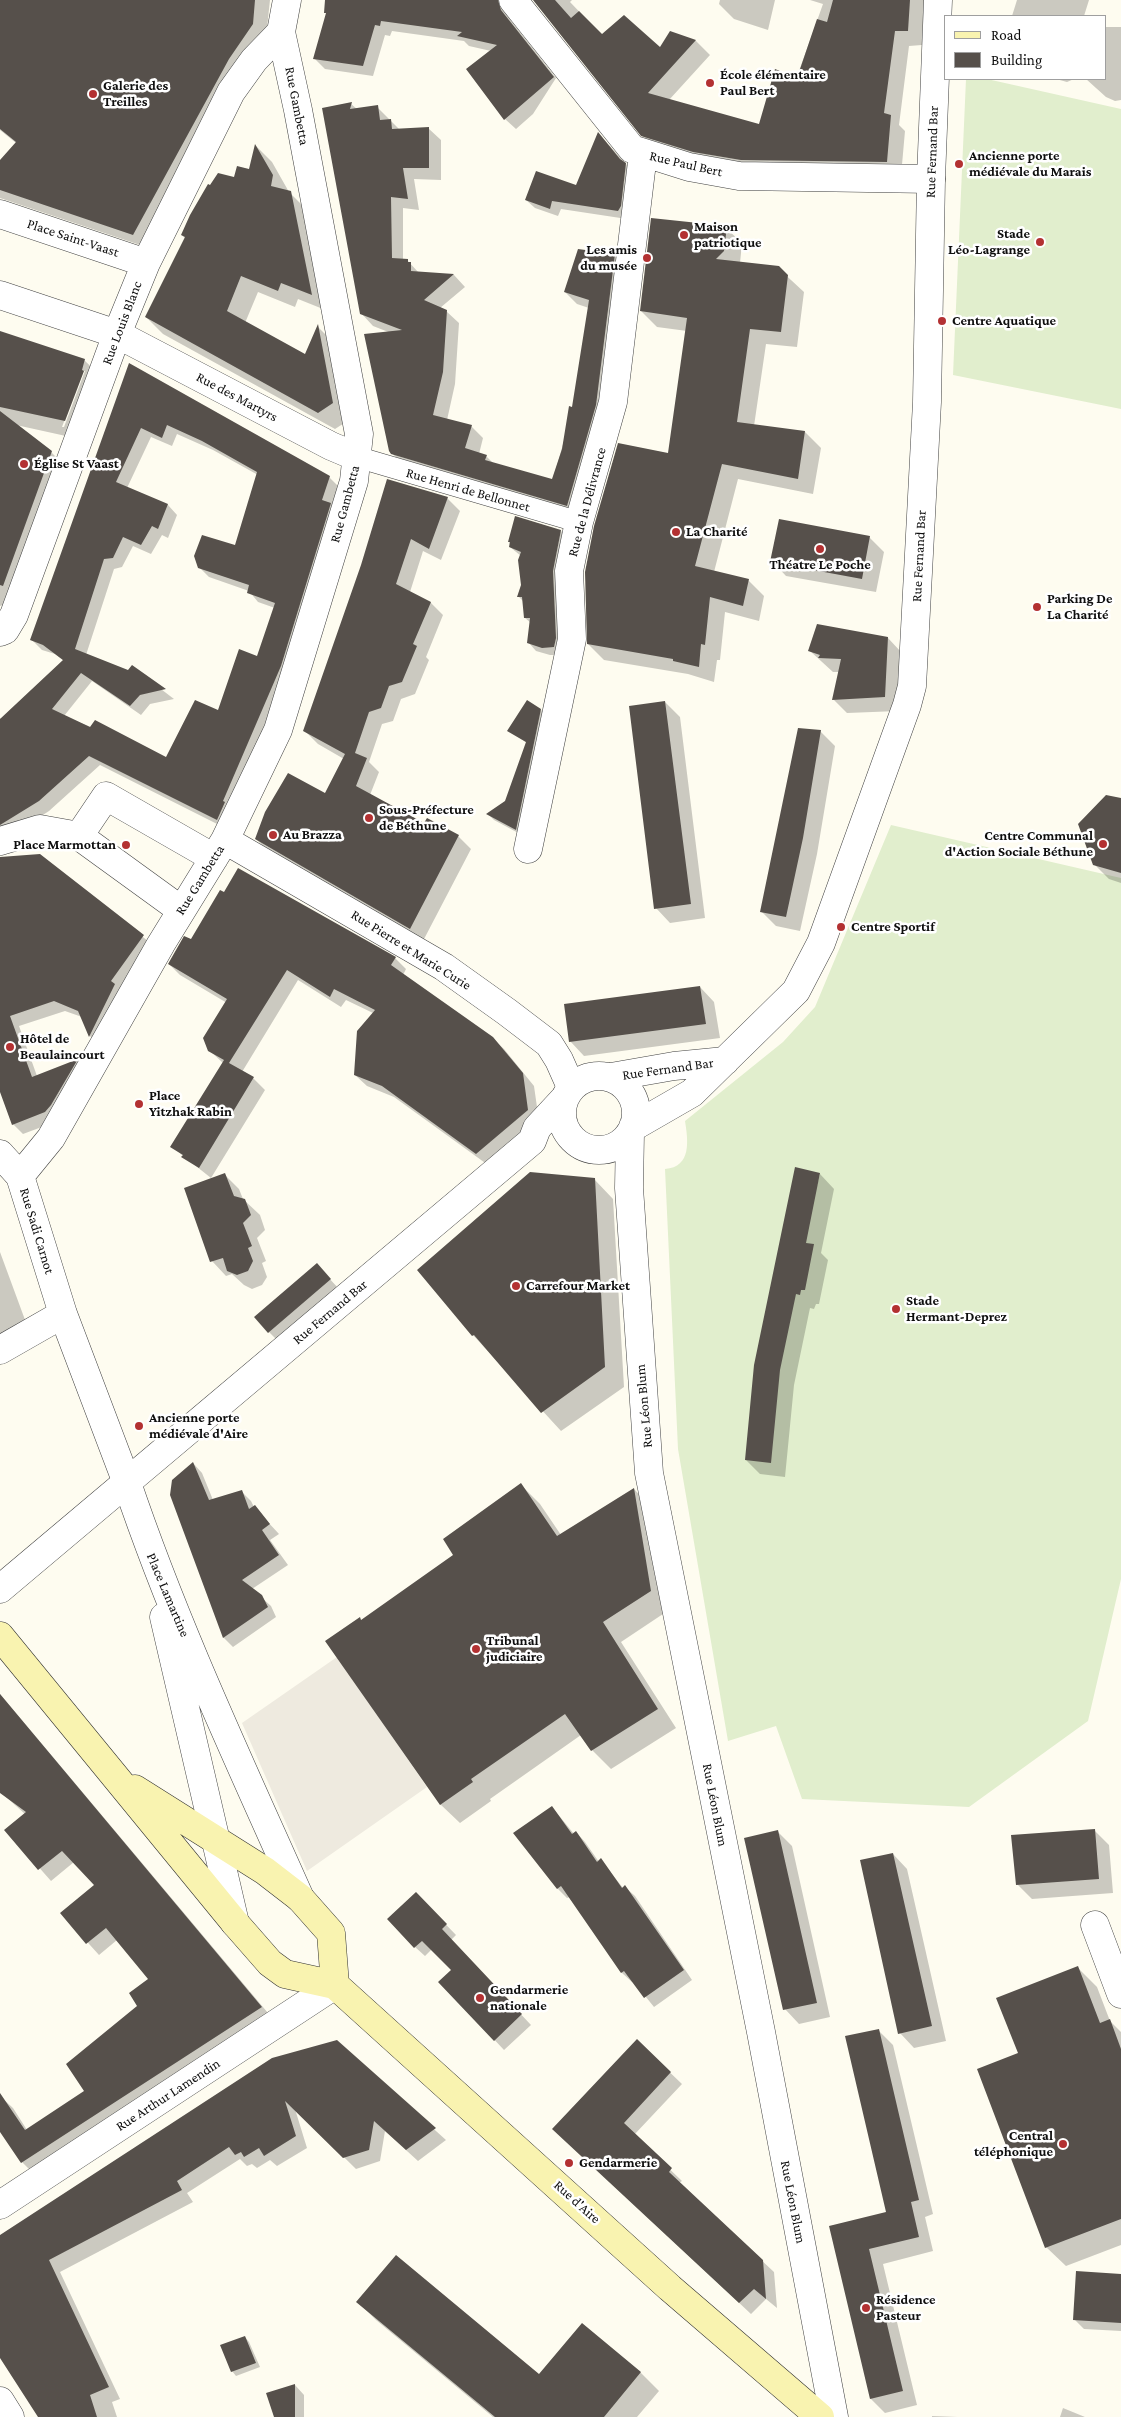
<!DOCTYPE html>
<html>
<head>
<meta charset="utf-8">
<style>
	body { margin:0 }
	#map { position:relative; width:1121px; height:2417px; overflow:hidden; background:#fefcf0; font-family:"Crimson Pro",serif }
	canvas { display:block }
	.legend { position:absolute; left:944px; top:15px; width:162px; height:65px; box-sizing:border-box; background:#fff; border:1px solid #9f9f9f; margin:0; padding:6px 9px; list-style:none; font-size:15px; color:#0e0e0e }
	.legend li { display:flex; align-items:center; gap:10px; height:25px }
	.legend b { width:25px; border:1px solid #9f9f9f }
</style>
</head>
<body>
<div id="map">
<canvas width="1121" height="2417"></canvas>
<ul class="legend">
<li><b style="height:6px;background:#f9f3b0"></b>Road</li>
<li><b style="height:14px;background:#56504b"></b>Building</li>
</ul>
</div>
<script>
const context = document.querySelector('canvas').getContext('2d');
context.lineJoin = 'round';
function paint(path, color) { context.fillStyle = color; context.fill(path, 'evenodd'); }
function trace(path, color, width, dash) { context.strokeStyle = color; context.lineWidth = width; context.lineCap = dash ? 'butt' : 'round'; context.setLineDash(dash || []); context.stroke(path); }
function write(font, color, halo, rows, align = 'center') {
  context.font = font + ' "Crimson Pro",serif'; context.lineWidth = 5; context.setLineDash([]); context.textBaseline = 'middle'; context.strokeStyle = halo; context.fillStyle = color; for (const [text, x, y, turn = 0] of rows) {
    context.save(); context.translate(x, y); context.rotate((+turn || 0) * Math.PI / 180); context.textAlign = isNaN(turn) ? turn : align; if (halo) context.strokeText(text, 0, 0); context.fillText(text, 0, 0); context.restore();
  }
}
const pitch = new Path2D(`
	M966 79H987L1121 109V409L953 375Z
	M891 825 1121 878V1579L1088 1721 969 1807 802 1799 776 1726 728 1741 678 1449 665 1169C692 1167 688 1140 685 1121L783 1042 815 1007Z`);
const plaza = new Path2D(`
	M337 1657 427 1787 307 1871 242 1723Z`);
const shadow = new Path2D(`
	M0 0H270L266 37 146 247 0 198V162L16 143 0 130Z
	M331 0H512L508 13 511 21 556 78 533 114 516 129 505 119 491 51 469 46 464 41 392 31 390 36 385 35 373 76 325 69 315 59Z
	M535 0H572L570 2 595 28 579 52Z
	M720 0H775L768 30 734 19 719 4Z
	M810 0H924L922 45 909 46 899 125 905 131 901 176 756 175 657 150 642 135 578 55 661 49 671 32 696 41 710 55 669 100 760 125 798 80 799 71 823 4Z
	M1017 0H1089L1084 16H1012Z
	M1105 27H1121V100L1115 101 1106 97 1086 79H1105Z
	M1056 79H1074L1067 82Z
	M351 104 357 109 377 107 400 130 428 128 441 140V180L414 179 419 210 403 208V260H407L419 273 454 275 465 287 440 308 446 311 459 323 455 384 447 420 471 426 483 438 479 454 486 456 494 464 553 480 573 408 589 308 577 304 565 292 615 255 627 267 580 517 404 466 390 451 391 333 373 326 361 313 323 109Z
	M599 134 634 173 627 219 561 209 558 216 535 208 526 200 577 186Z
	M256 146 272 162 289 192 307 210 328 311 298 299 295 307 258 292 245 323 306 356 318 327 334 343 349 420 335 429 163 334 146 317 186 239 182 235 235 179 250 170Z
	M726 228 742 243 740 263 778 268 804 292 797 347 766 344 754 426 805 432 821 448 813 494 738 479 714 572 748 580 764 596 759 621 725 612 720 660H717L714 682 688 674 604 660 588 644 669 455 687 331 657 327 641 311Z
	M0 332 84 360 104 379 84 440 16 425 51 452 70 471 24 599 0 606ZM83 371H85L64 427H62Z
	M129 365 329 477 339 487 290 676 227 829 100 765 49 811 17 832 0 839V718L2 719 64 661 55 654 42 650 32 640ZM177 434 213 450 258 475 236 547 199 567 209 577 249 591 258 602 275 608 258 657 218 712 166 758 64 716 92 681 141 715 150 704 174 699 132 667 129 671 86 655 114 569 122 567 133 546 151 554 162 535 168 538 177 515 168 505 127 488 151 437 172 446Z
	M447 498 460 511 441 560 423 551 410 592 431 603 443 615 426 657 429 660 415 694 401 699 393 721 382 724 369 762 379 772 370 795 425 825 427 820 458 836 471 849 423 941 269 852 256 839 326 794 344 759 318 744 305 731 362 566Z
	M561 531 568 539 562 655H550L536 651 529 643 531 623 525 618 524 602 518 596 522 585 521 556 510 547 509 541Z
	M869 537 884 552 876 592 786 576 772 561Z
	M888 638 901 652 898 711 847 713 834 700 840 672H833L810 651Z
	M665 702 680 717 705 918 670 923 656 908Z
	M541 710 547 716 522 835 494 820 488 814 506 802 527 743 509 731Z
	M820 731 835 746 817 854 800 931 776 926 761 911Z
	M1121 799V883L1109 879 1094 864Z
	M39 855 153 945 99 1045 90 1036 82 1017 65 1011 19 1026 37 1076 78 1060 87 1070 55 1122 23 1134 13 1124 0 1088V859Z
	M191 941 395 958 406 969 403 975 492 1038 504 1049 534 1086 539 1121 488 1165 394 1097 367 1086 355 1075 373 1013 346 1000 341 1007 298 980 242 1072 253 1078 265 1090 211 1178 172 1147 223 1063 209 1050 227 1003 180 975 169 964Z
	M700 987 714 1002 720 1038 584 1056 570 1041Z
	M820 1174 834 1189 821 1253 828 1260 819 1304H816L814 1309 810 1308 794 1385 785 1477 760 1474 746 1460Z
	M225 1175 239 1189 243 1199 260 1215 265 1230 257 1238 266 1261 262 1263 267 1277 262 1285 252 1289 244 1285 232 1274 226 1276 212 1261Z
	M594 1179 613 1199 624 1387 561 1431 473 1335Z
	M0 1252 28 1328 0 1344Z
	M317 1265 339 1289 278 1341 269 1332Z
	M193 1463 202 1473 213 1500 242 1492 251 1501 254 1507 279 1534 270 1540 288 1565 252 1589 271 1606 276 1617 233 1647 224 1638 171 1495Z
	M521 1485 540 1504 561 1535 634 1489 652 1508 669 1610 621 1642 676 1728 611 1769 592 1750 581 1735 490 1799 491 1801 460 1823 440 1804 362 1621 455 1555Z
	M0 1694 273 2019 34 2174 22 2162 0 2129V2096L13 2108 27 2130 86 2092 139 2006 150 1979 117 1940 99 1955 62 1914 95 1885 74 1862 51 1881 6 1830 25 1814 5 1796 0 1778Z
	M552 1807 574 1834 576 1832 585 1842 599 1862 601 1860 623 1888 625 1887 635 1896 692 1980 654 2007 633 1981 632 1982 622 1973 570 1897 567 1898 558 1889 515 1833Z
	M1094 1830 1109 1845 1113 1893 1032 1899 1017 1884Z
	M778 1832 792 1846 830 2017 799 2024 785 2009Z
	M893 1854 907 1869 946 2041 914 2048 900 2033Z
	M426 1904 456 1935 451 1940 531 2025 504 2050 440 1982 453 1970 432 1949 425 1956 415 1947Z
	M1078 1968 1097 1987 1110 2021 1121 2032V2245L1066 2266 1046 2247 1019 2054Z
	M878 2030 893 2045 933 2214 925 2217 933 2251 883 2264 917 2405 885 2413 871 2399 830 2227 888 2213Z
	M637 2041 682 2084 634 2135 682 2181 679 2183 774 2272 777 2308 766 2299 751 2314 565 2140Z
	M337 2042 446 2140 418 2161 385 2131 380 2161 356 2169 295 2109 307 2148 277 2166 270 2160 257 2168 252 2164 247 2166 240 2159 187 2193 193 2202 60 2272 120 2399 112 2402 117 2417H40L0 2356V2237Z
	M1121 2275V2331L1084 2329 1074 2319Z
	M358 2302 539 2376 582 2325 641 2373 659 2391 637 2417H493L376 2320Z
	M245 2337 249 2342 260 2367 236 2376 232 2371Z
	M295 2385 304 2395V2417H276Z
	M1063 2408 1085 2417H1060Z
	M932 2416 958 2417H932Z`);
const building = new Path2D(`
	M0 0H255L253 24 229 59 133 235 0 190V160L16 142 0 129Z
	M325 0H498L501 10 554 77 504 120 466 69 497 45 457 36 462 32 381 21 380 26 375 25 363 66 313 59 326 13H324Z
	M533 0H555L571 18 579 11 602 34 624 15 660 47 670 31 696 40 648 93 759 124 775 69 797 78 817 19 827 22 833 0H910L908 31H895L884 113 891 115 887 162 741 160 693 152 641 136Z
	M352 102 350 109 378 105 380 120 391 119 392 129 429 127V168H403L408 199 391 197 392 258 408 259V262H411V271L454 274 424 300 447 310 443 372 433 415 472 425 465 448 487 455 485 460 552 479 562 449 569 406 572 407 589 300 564 292 578 249 615 254 596 405 567 506 391 454 389 451 364 334 402 330 360 314 322 108Z
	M598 132 620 159 626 163 621 206 618 211 552 201 550 209 525 200 536 171 576 185Z
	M255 144 273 175 271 186 291 191 312 295 281 283 278 291 241 276 227 311 305 354 318 324 333 403 318 413 145 317 185 237 181 235 190 215 208 184 210 185 218 173 234 177 237 166 249 169Z
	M651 218 727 226 724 251 716 259 779 266 788 275 781 332 750 329 737 422 805 431 798 479 722 464 695 566 749 579 743 606 710 597 705 645 701 644 699 667 673 661V659L587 644 585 572 594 526 618 443 668 453 687 318 640 311Z
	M0 331 85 359 82 370 84 371 65 421 0 407Z
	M129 363 330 476 322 500 331 503 281 666 223 801 225 802 217 820 89 756 39 801 0 825V719L63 660 43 645 30 640ZM167 425 202 441 257 472 235 545 202 535 194 556 198 568 249 585 247 593 275 603 257 656 239 649 218 710 195 700 166 757 95 720 90 727 52 709 81 673 130 706 140 695 166 689 132 665 128 670 75 649 104 559 113 558 123 537 141 545 152 526 158 529 168 504 116 482 141 428 162 438Z
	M0 411 52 451 3 586 0 585Z
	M387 479 448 497 429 549 411 539 396 584 431 602 413 644 417 646 402 682 389 686 381 708 369 712 355 753 367 758 356 786 424 823 427 818 459 835 410 929 255 839 265 812 288 773 325 793 345 754 303 731 361 565Z
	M515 516 561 530 553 571 556 638 554 647 542 648 527 643 530 618H524L522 597H517L521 585 518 560 521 552 509 547 510 542H508Z
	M779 519 870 536 862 579 770 562Z
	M817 624 888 637 885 697 832 700 841 659 818 658 820 655 808 651Z
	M527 700 541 709 516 830 486 814 505 801 526 742 507 731Z
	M665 701 691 904 654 909 629 706Z
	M798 728 821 730 803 838 786 917 760 912Z
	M1106 795 1121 798V873L1093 865 1078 824Z
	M40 854 144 935 111 981 115 984 89 1037 78 1011 54 1001 10 1016 32 1077 78 1059 51 1105 45 1112 12 1125 0 1092V857Z
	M238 868 396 957 391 965 493 1037 523 1073 528 1110 476 1154 382 1086 354 1075 357 1031 375 1010 334 989 330 997 287 970 229 1063 254 1077 199 1168 181 1157 183 1155 170 1147 224 1060 208 1051 203 1038 227 999 168 964 184 936 191 939 220 890 224 892Z
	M700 986 706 1024 569 1042 564 1004Z
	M795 1167 820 1173 806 1243 814 1244 805 1290H801L800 1295 796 1294 780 1370 771 1463 745 1460 754 1365Z
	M530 1172 595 1178 605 1367 541 1413 474 1335 472 1336 417 1270Z
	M225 1173 234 1196 245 1199 251 1215 243 1223 252 1246 248 1248 253 1261 248 1271 237 1275 227 1271 223 1258 210 1262 184 1188Z
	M317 1263 331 1279 268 1333 254 1317Z
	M193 1462 209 1500 242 1490 249 1509 255 1505 270 1524 262 1530 279 1555 242 1580 262 1595 268 1607 223 1638 170 1495 172 1480Z
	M521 1483 557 1536 634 1488 651 1591 603 1622 658 1709 591 1751 565 1714 471 1779 473 1782 440 1805 325 1641 360 1617 361 1620 453 1555 443 1539Z
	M0 1694 262 2007 21 2163 0 2132V2093L25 2130 84 2091 66 2064 137 2006 129 1993 148 1979 106 1928 86 1944 60 1913 94 1885 62 1851 38 1870 4 1830 26 1812 0 1793Z
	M552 1806 572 1834 576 1831 597 1862 601 1858 622 1888 625 1885 684 1970 644 1998 624 1971 621 1973 561 1886 557 1889 513 1833Z
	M1095 1829 1099 1879 1016 1885 1011 1835Z
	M778 1830 817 2003 783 2010 744 1838Z
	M893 1853 932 2026 898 2034 860 1860Z
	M416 1892 447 1924 442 1929 522 2014 494 2041 438 1982 451 1970 422 1941 414 1948 387 1919Z
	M1078 1966 1100 2023 1110 2019 1121 2049V2219L1045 2248 977 2069 1018 2053 996 1998Z
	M879 2029 919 2200 911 2202 919 2237 869 2249 903 2391 870 2399 829 2226 886 2212 845 2036Z
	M637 2039 671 2072 624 2123 672 2168 669 2172 763 2260 766 2299 754 2289 739 2303 552 2129Z
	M337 2040 436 2128 406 2150 374 2121 369 2150 343 2158 285 2101 296 2136 264 2156 259 2148 244 2157 241 2152 235 2155 229 2147 177 2181 182 2190 49 2260 109 2387 90 2395 97 2417H38L0 2358V2235L272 2058Z
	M396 2255 539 2374 582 2323 641 2372 604 2417H495L356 2302Z
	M1076 2271 1121 2274V2323L1073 2320Z
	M245 2336 256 2363 231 2372 220 2345Z
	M295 2384V2417H274L266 2393Z`);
const pedestrian = new Path2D(`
	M357 457 579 522`);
const minor = new Path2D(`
	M513 0 632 149 689 167 739 176 931 179
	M0 214 146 263
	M0 295 117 334 331 446 357 457
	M0 632 5 630 14 615 117 334 146 263 231 92 254 60 281 32
	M225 840 444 967 507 1012 549 1044 559 1060 571 1087
	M0 841 40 829 79 836
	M528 849 572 639 569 571 579 522 613 402 643 154
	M181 910 79 836 106 796 214 858
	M0 1154 20 1176 63 1314 127 1483
	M20 1176 51 1138 161 944 225 840 278 730 354 481 359 434 298 110 281 32 287 0
	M0 1350 63 1314
	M1095 1925 1121 1994`);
const tertiary = new Path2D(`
	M562 1113a37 37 0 1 1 74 0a37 37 0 1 1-74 0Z
	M611 1077 674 1066 725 1061
	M633 1127 692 1093 796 991 821 943 907 705 912 686 927 402 931 179 938 0
	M630 1133 629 1188 649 1473 761 2032 834 2417
	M127 1483C175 1625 239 1761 300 1898
	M0 1589 532 1141 537 1128 563 1100
	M164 1617 235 1923
	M0 2205 335 1985
	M0 2401 10 2417`);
const secondary = new Path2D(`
	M0 1636 235 1923 270 1963 285 1974 335 1985
	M135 1789 265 1871 300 1898 331 1933 335 1985
	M335 1985 670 2288 820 2417`);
const markers = [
	[710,83,5,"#b33132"],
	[93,94,5,"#b33132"],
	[959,164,5,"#b33132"],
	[684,235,5,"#b33132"],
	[1040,242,5,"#b33132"],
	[647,258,5,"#b33132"],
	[942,321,5,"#b33132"],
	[24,464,5,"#b33132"],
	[676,532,5,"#b33132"],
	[820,549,5,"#b33132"],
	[1037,607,5,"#b33132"],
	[369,818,5,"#b33132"],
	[273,835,5,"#b33132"],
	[1103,844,5,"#b33132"],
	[126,845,5,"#b33132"],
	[841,927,5,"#b33132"],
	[10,1047,5,"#b33132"],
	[139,1104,5,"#b33132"],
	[516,1286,5,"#b33132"],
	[896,1309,5,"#b33132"],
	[139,1426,5,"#b33132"],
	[476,1649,5,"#b33132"],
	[480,1998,5,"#b33132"],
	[1063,2144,5,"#b33132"],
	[569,2163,5,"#b33132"],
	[866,2308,5,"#b33132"]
];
const poiNames = [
	["École élémentaire",720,75],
	["Paul Bert",720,91],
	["Galerie des",103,86],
	["Treilles",103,102],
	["Ancienne porte",969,156],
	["médiévale du Marais",969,172],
	["Maison",694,227],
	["patriotique",694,243],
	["Stade",1030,234,"right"],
	["Léo-Lagrange",1030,250,"right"],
	["Les amis",637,250,"right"],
	["du musée",637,266,"right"],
	["Centre Aquatique",952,321],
	["Église St Vaast",34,464],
	["La Charité",686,532],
	["Théatre Le Poche",820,565,"center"],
	["Parking De",1047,599],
	["La Charité",1047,615],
	["Sous-Préfecture",379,810],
	["de Béthune",379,826],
	["Au Brazza",283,835],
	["Centre Communal",1093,836,"right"],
	["d'Action Sociale Béthune",1093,852,"right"],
	["Place Marmottan",116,845,"right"],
	["Centre Sportif",851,927],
	["Hôtel de",20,1039],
	["Beaulaincourt",20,1055],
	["Place",149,1096],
	["Yitzhak Rabin",149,1112],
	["Carrefour Market",526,1286],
	["Stade",906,1301],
	["Hermant-Deprez",906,1317],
	["Ancienne porte",149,1418],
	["médiévale d'Aire",149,1434],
	["Tribunal",486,1641],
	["judiciaire",486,1657],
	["Gendarmerie",490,1990],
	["nationale",490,2006],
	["Central",1053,2136,"right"],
	["téléphonique",1053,2152,"right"],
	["Gendarmerie",579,2163],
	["Résidence",876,2300],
	["Pasteur",876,2316]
];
const streetNames = [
	["Rue Gambetta",297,106,79],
	["Rue Fernand Bar",932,152,-88],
	["Rue Paul Bert",686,164,13],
	["Place Saint-Vaast",73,238,18],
	["Rue Louis Blanc",122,323,-69],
	["Rue des Martyrs",237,397,28],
	["Rue Henri de Bellonnet",468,490,16],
	["Rue de la Délivrance",587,502,-75],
	["Rue Gambetta",345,504,-75],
	["Rue Fernand Bar",919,556,-87],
	["Rue Gambetta",200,880,-58],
	["Rue Pierre et Marie Curie",411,950,32],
	["Rue Fernand Bar",668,1069,-8],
	["Rue Sadi Carnot",37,1231,73],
	["Rue Fernand Bar",330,1312,-40],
	["Rue Léon Blum",644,1406,-95],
	["Place Lamartine",168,1595,67],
	["Rue Léon Blum",715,1805,79],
	["Rue Arthur Lamendin",168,2095,-33],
	["Rue d'Aire",577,2202,42],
	["Rue Léon Blum",793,2202,79]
];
paint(pitch, '#e1eecd');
paint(plaza, '#eeeadf');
paint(shadow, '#0003');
paint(building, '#56504b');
trace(pedestrian, '#414141', 22);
trace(minor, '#414141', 29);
trace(tertiary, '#414141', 29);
trace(secondary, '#303030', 29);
trace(pedestrian, '#fff', 21);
trace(minor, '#fff', 28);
trace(tertiary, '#fff', 28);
trace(secondary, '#f9f3b0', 28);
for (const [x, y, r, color] of markers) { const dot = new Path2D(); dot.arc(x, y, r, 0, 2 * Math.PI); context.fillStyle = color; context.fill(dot); trace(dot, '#fff', 2); }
write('bold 14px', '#0e0e0e', '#fff', poiNames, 'left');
write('14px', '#0e0e0e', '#fff', streetNames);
</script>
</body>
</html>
